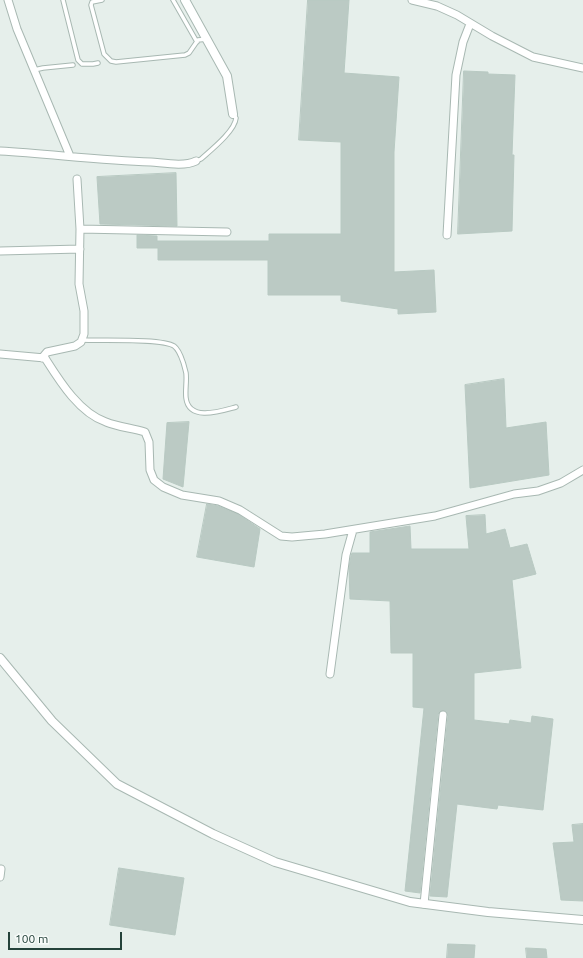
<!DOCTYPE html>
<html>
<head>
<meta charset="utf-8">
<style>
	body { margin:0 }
	#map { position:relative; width:583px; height:958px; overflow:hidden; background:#e6efeb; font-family:Ubuntu,sans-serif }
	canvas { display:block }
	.scale { position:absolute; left:8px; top:932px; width:114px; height:18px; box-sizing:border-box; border:2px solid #24423a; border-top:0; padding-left:5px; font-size:12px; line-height:14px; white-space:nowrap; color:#24423a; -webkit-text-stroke:3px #f7fbf9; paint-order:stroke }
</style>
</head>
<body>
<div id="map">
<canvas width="583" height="958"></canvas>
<div class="scale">100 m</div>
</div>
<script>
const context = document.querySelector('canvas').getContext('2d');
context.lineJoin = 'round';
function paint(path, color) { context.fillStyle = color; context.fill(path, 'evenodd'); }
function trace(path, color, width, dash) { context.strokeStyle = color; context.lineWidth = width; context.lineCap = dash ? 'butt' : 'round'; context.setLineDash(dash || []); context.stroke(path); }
const building = new Path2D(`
	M308 0H349L344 73 399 77 394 152V272L434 270 436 312 398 314V309L341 301V295H268V260H158V248H137V235L157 236V241H269V234H341V142L299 140Z
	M464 71 488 72V74L515 75 512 155H514L512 231 458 234Z
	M176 173 177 226 100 224 97 177Z
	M504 379 506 428 546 422 549 475 470 488 465 385Z
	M189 422 183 487 163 479 167 423Z
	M207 504 218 506 238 514 260 529 254 567 197 557Z
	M485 515 486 534 505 529 510 548 527 544 536 574 512 580 521 668 474 673V720L509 724 510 720 531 723 532 716 553 719 543 810 498 805 497 809 457 804 447 897 430 896 448 716 446 711H441L438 714 420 893 405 891 424 708 413 707V653H391L390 601 350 599 349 568 351 556 352 553H370V532L410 526 411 549H469L466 516Z
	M583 824V901L561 900 553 843 574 842 572 825Z
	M119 868 184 878 175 935 110 925Z
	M448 944 475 945 474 958H447Z
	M526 948 546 949 547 958H527Z`);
const service = new Path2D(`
	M63 0 78 60 82 64H93L98 63
	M102 0 92 2 91 5 104 54 111 61 116 62 185 55 189 53 198 40 207 39
	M173 0 197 42
	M34 70 43 68 73 65
	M196 161 201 159C211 150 235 131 236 118L234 115
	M82 340C100 341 162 338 174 346 178 349 181 356 183 362 184 365 185 369 186 373 187 381 185 390 186 398 189 422 221 411 236 407`);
const minor = new Path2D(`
	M8 0 17 29 70 156
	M412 0 437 6 457 15 492 36 533 57 583 68
	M0 151C50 154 100 160 151 162 164 163 184 167 196 161
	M80 229 227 232
	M447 235 456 75 463 42 470 24
	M0 251 80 249
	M0 354 45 358C59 380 79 413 106 422 118 427 132 428 145 432L149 442 150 470 154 480 163 487 182 495 219 501 240 510 281 536 292 537 325 534 435 516 514 494 538 491 561 483 583 470
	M42 358 47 352 75 346 81 342 84 334V311L79 284 80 229 77 179
	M330 674 346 555 353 530
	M0 877 1 869
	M424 904 443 715`);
const tertiary = new Path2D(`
	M185 0 227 76 233 114
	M0 658 52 721 117 784 213 834 275 862 410 902 488 912 583 920`);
paint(building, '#bbcac4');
trace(building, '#b8c9c2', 1);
trace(service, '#a8b8b2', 5.5);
trace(minor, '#a8b8b2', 9);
trace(tertiary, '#a8b8b2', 10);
trace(service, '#fff', 3.5);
trace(minor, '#fff', 7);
trace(tertiary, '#fff', 8);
</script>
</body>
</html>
